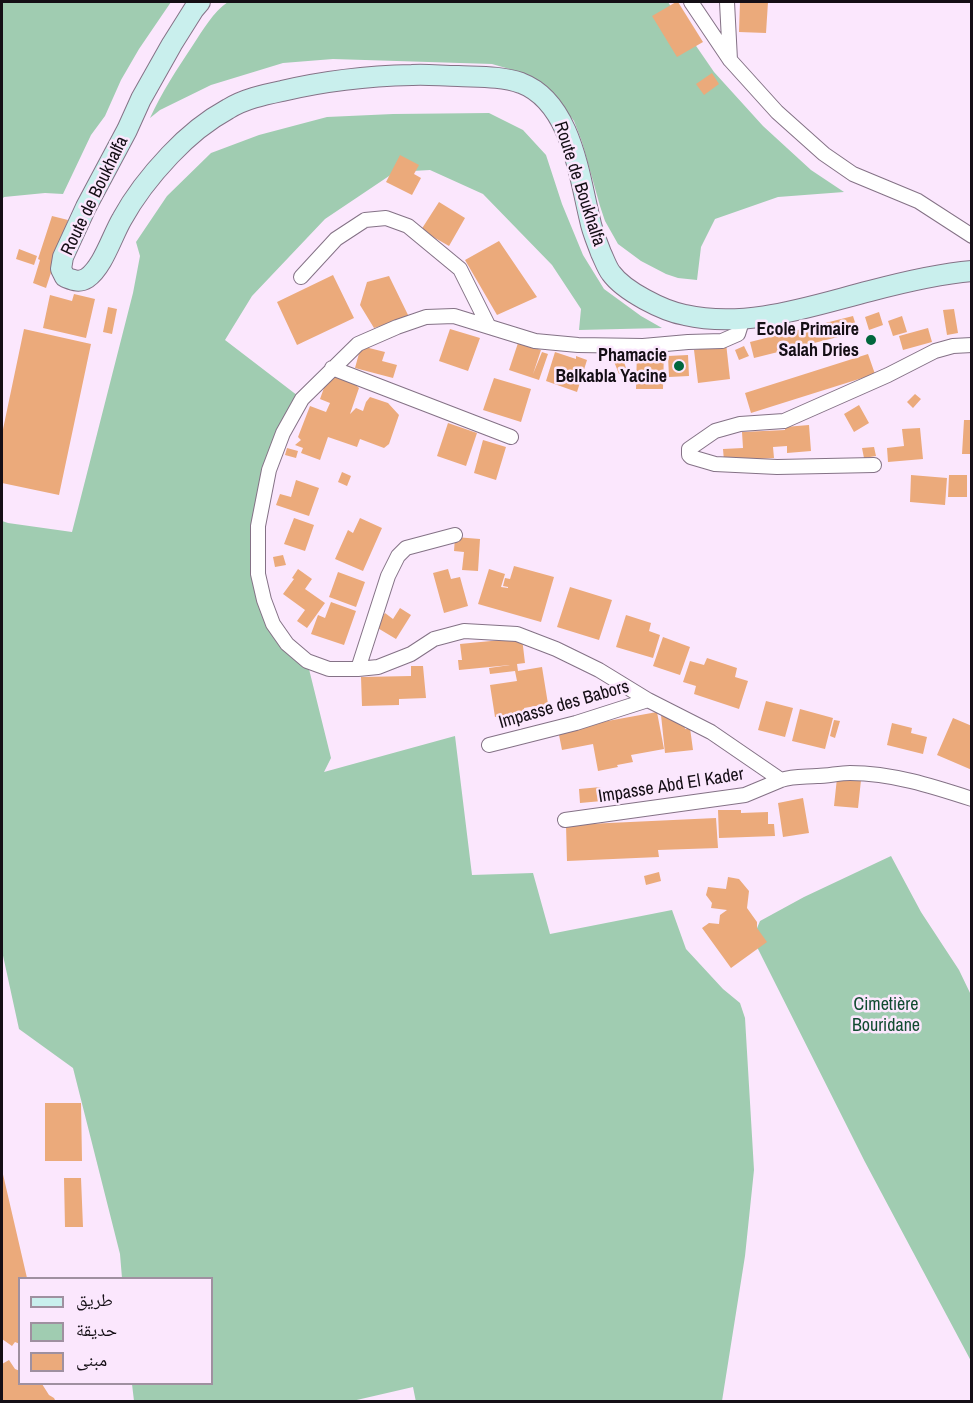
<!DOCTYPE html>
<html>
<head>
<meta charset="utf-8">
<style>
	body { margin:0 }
	#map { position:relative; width:973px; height:1403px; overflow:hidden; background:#fbe7fd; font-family:"Archivo Narrow","Noto Naskh Arabic",sans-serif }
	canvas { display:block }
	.frame { position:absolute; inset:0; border:3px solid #140e15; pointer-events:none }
	.legend { position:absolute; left:18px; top:1277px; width:195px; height:108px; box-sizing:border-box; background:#fbe7fd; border:2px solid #9f90a0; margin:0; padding:8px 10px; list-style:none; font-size:18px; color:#140e15 }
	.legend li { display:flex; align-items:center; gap:12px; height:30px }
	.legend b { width:30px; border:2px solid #9f90a0 }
</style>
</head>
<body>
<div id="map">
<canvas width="973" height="1403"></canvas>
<div class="frame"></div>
<ul class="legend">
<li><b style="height:8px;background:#c9efed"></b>طريق</li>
<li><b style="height:16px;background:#a0ccb1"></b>حديقة</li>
<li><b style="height:16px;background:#ebaa7b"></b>مبنى</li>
</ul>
</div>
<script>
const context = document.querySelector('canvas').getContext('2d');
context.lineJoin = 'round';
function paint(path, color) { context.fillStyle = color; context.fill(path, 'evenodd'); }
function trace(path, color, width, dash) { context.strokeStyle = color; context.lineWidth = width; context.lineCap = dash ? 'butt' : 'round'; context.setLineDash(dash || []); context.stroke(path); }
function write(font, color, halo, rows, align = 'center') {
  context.font = font + ' "Archivo Narrow",sans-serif'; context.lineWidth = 5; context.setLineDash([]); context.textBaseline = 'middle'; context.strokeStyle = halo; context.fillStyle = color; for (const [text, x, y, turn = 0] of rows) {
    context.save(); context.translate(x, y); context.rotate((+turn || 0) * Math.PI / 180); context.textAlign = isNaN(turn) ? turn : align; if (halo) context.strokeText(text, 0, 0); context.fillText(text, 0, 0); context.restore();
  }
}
const green = new Path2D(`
	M2 2H171L139 49 121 80 105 116 91 135 63 194 45 193 4 197 2 199Z
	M228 2H668L692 40 714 72 763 126 811 170 844 192 778 197 715 219 701 247 697 280 678 278 666 274 641 261 618 244 605 221 600 206 582 142 574 121 557 99 539 81 513 70 492 64 333 59 283 63 211 85 160 110 150 118C162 92 177 69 193 45 203 30 213 12 228 2Z
	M489 113 523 130 546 155 562 204 583 255 604 289 641 316 662 328 579 330 581 309 552 265 483 194 430 170 395 172 325 219 252 296 225 340 302 399 283 433 258 526 264 600 307 661 331 758 324 772 455 736 472 875 533 873 550 934 672 910 686 949 723 989 740 1003 745 1018 754 1170 745 1256 722 1401 416 1402 413 1387 348 1402 134 1401 132 1384H212V1278H122L120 1254 73 1068 19 1029 2 951V521L8 523 72 532 133 293 140 256 136 242 167 196 211 153 259 135 327 117 393 114Z
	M891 856 921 912 959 970 971 995V1361L865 1162 756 945 755 933 760 921 804 897Z`);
const building = new Path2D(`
	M676 2H678L703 42 677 57 652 16Z
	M740 2H768L766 33 739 32Z
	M712 73 719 84 704 95 696 84Z
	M400 155 419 165 414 174 421 178 412 195 386 182Z
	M439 202 465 218 449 246 421 230Z
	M52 216 68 220 46 288 33 283 40 260 38 259Z
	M499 241 537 297 497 315 465 260Z
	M19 249 37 256 34 265 16 259Z
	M333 275 354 318 297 345 277 302Z
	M389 276 409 317 374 328 360 305 367 282Z
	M74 294 95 299 86 338 43 328 50 295 72 301Z
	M108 307 117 309 112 334 103 332Z
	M954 309 958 333 947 335 943 310Z
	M879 312 883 325 869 330 865 317Z
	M853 316 858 332 754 358 750 342Z
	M902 316 907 332 893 336 888 321Z
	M928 328 932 342 903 350 899 336Z
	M24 329 91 344 59 495 2 483V434Z
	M450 329 480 338 468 371 439 361Z
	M518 343 541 350 533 374 542 352 548 354 539 380 509 370Z
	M726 343 730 379 698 383 694 350 713 347Z
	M361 346 385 352 382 361 397 365 393 378 355 368Z
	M744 346 749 356 739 360 735 350Z
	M637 350H664L663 389H636Z
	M555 352 576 359V356L587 360 577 392 546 381Z
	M868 354 875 374 751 413 745 393Z
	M688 355 689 376 669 377 668 356Z
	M622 356 627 371 619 374 613 359Z
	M335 376 353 382 359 388 350 414 356 408 363 411 366 402 370 397 388 403 399 415 389 444 384 448 360 439 357 447 328 437 320 460 301 453 303 448 295 445 301 440 298 437 310 406 326 412 330 403 320 399 325 385Z
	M494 378 531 389 521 422 483 410Z
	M915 394 921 399 913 408 907 402Z
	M859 405 869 423 854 432 844 414Z
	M964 420H972V454H962Z
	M448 423 477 433 466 466 437 456Z
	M809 425 811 451 787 453V446L773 447 774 458 724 461 723 449 743 448 742 432 785 430V427Z
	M920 428 923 459 888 462 887 448 904 446 902 429Z
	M483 440 506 447 496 480 474 473Z
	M874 447 876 456 864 458 862 448Z
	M287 448 298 451 296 458 285 455Z
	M342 472 351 476 347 486 338 482Z
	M911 475 947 478 945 505 910 502Z
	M949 475H967V497H948Z
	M296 480 319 488 309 516 276 505 280 494 291 497Z
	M294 518 314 525 305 551 284 544Z
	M360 518 382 528 363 571 335 559 348 530 353 533Z
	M455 537 480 539 478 571 462 570 464 552 454 551Z
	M283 555 286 565 275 567 273 557Z
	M514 566 554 577 541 622 478 604 489 569 505 574 501 587 508 588V587L503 586 505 578 510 579Z
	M298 569 312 579 305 589 325 603 307 628 297 621 305 610 283 594 294 579 292 578Z
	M448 569 451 579 460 577 468 606 444 613 433 573Z
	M338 572 365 582 356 607 329 597Z
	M570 587 612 600 599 640 557 627Z
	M331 602 356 611 344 645 311 634 318 615 325 618Z
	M400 608 411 615 396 639 376 627 385 613 393 619Z
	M626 615 651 623 649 631 660 635 653 658 616 647Z
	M663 637 690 647 680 675 653 666Z
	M522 638 525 663 517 664 518 671 542 667 548 704 524 708 525 712 495 717 490 685 517 681 515 671 490 674 489 668 510 665 459 670 458 660H462L460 644Z
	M707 658 737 668 735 677 748 681 739 709 694 694 696 686 683 682 690 661 704 665Z
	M411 666H423L426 698 399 699V705L362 706 361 677 411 676Z
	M766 701 793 708 785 737 758 730Z
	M800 709 833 718 825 749 792 741Z
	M657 712 664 749 631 755 633 762 617 765 618 767 598 771 593 744 562 750 558 730Z
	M671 714 672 721 684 720 685 729 690 728 693 750 665 753 661 715Z
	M953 718 972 726V770L937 755Z
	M834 720 840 721 835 738 830 736Z
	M892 723 912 728 911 733 927 737 923 754 887 745Z
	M837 778 861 780 858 808 834 806Z
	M601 787 602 801 580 803 579 789Z
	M803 798 809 833 783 837 778 803Z
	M718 810H741V813L768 812V824H774L775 836 719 838Z
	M716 818 718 848 658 850 659 857 567 861 566 825Z
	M659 872 661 881 646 885 644 876Z
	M728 877 739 879 749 891 747 908 757 922V928L767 942 731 968 702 928 709 923 719 924 720 915 727 910 711 908 712 903 706 895 708 887 726 889Z
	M45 1103H81L82 1161H45Z
	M2 1170 27 1278H20V1344L15 1342 12 1346 2 1339Z
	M64 1178H81L83 1227H65Z
	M9 1360 15 1369 20 1371V1384H42L49 1395 54 1398 56 1402H12L2 1400V1364Z`);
const minor = new Path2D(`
	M691 2 730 60 777 112 824 154 853 174 918 201 972 236
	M727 2 730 60
	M301 277 336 239 365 220 386 218 408 226 460 269 488 325
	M743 318 738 334 722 341 688 342 643 346 578 345 535 341 454 316 426 317 397 327 358 344 302 399 283 433 269 470 258 526V574L264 600 273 624 287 644 307 661 329 669H358L378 667 411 654 434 639 464 631 517 634 556 649 599 670 648 700 711 732 781 780C793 776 805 777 817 776 828 776 839 773 850 773 892 773 932 786 972 799
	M332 368 511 437
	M874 465 777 467 715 464 691 457 689 455V449L715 431 740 424 784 421 888 375 935 351 953 346 972 345
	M358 669 388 576 398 556 406 548 455 535
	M489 745 576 723 648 700
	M565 820 745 795 781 780`);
const secondary = new Path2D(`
	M200 2 194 9 172 44 141 99 127 130 86 207 63 257 61 269 65 277C73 280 79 283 87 278 103 267 112 236 122 219 134 197 152 174 170 155 186 138 206 121 228 109 244 99 263 95 282 91 324 81 368 76 412 75 427 74 443 76 458 76 478 77 501 76 521 83 571 102 579 175 590 220 592 231 597 242 601 253 604 259 607 268 611 273 624 291 663 311 685 315 747 329 811 306 870 291 904 282 937 274 972 271`);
const markers = [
	[871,340,6,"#00673d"],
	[679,366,6,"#00673d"]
];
const streetNames = [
	["Route de Boukhalfa",579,184,72],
	["Route de Boukhalfa",95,196,-64],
	["Impasse des Babors",564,705,-16],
	["Impasse Abd El Kader",671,786,-9]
];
const poiNames = [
	["Ecole Primaire",859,330],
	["Salah Dries",859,351],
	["Phamacie",667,356],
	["Belkabla Yacine",667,377]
];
const parkNames = [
	["Cimetière",886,1005],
	["Bouridane",886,1026]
];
paint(green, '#a0ccb1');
paint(building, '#ebaa7b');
trace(minor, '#847286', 16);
trace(secondary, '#847286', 22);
trace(minor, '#fff', 14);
trace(secondary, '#c9efed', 20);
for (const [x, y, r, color] of markers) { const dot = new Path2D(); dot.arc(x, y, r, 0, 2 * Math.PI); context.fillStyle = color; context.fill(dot); trace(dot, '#fbe7fd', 2); }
write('18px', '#140e15', '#fbe7fd', streetNames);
write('bold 18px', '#140e15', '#fbe7fd', poiNames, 'right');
write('18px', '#104b30', '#fbe7fd', parkNames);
</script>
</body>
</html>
